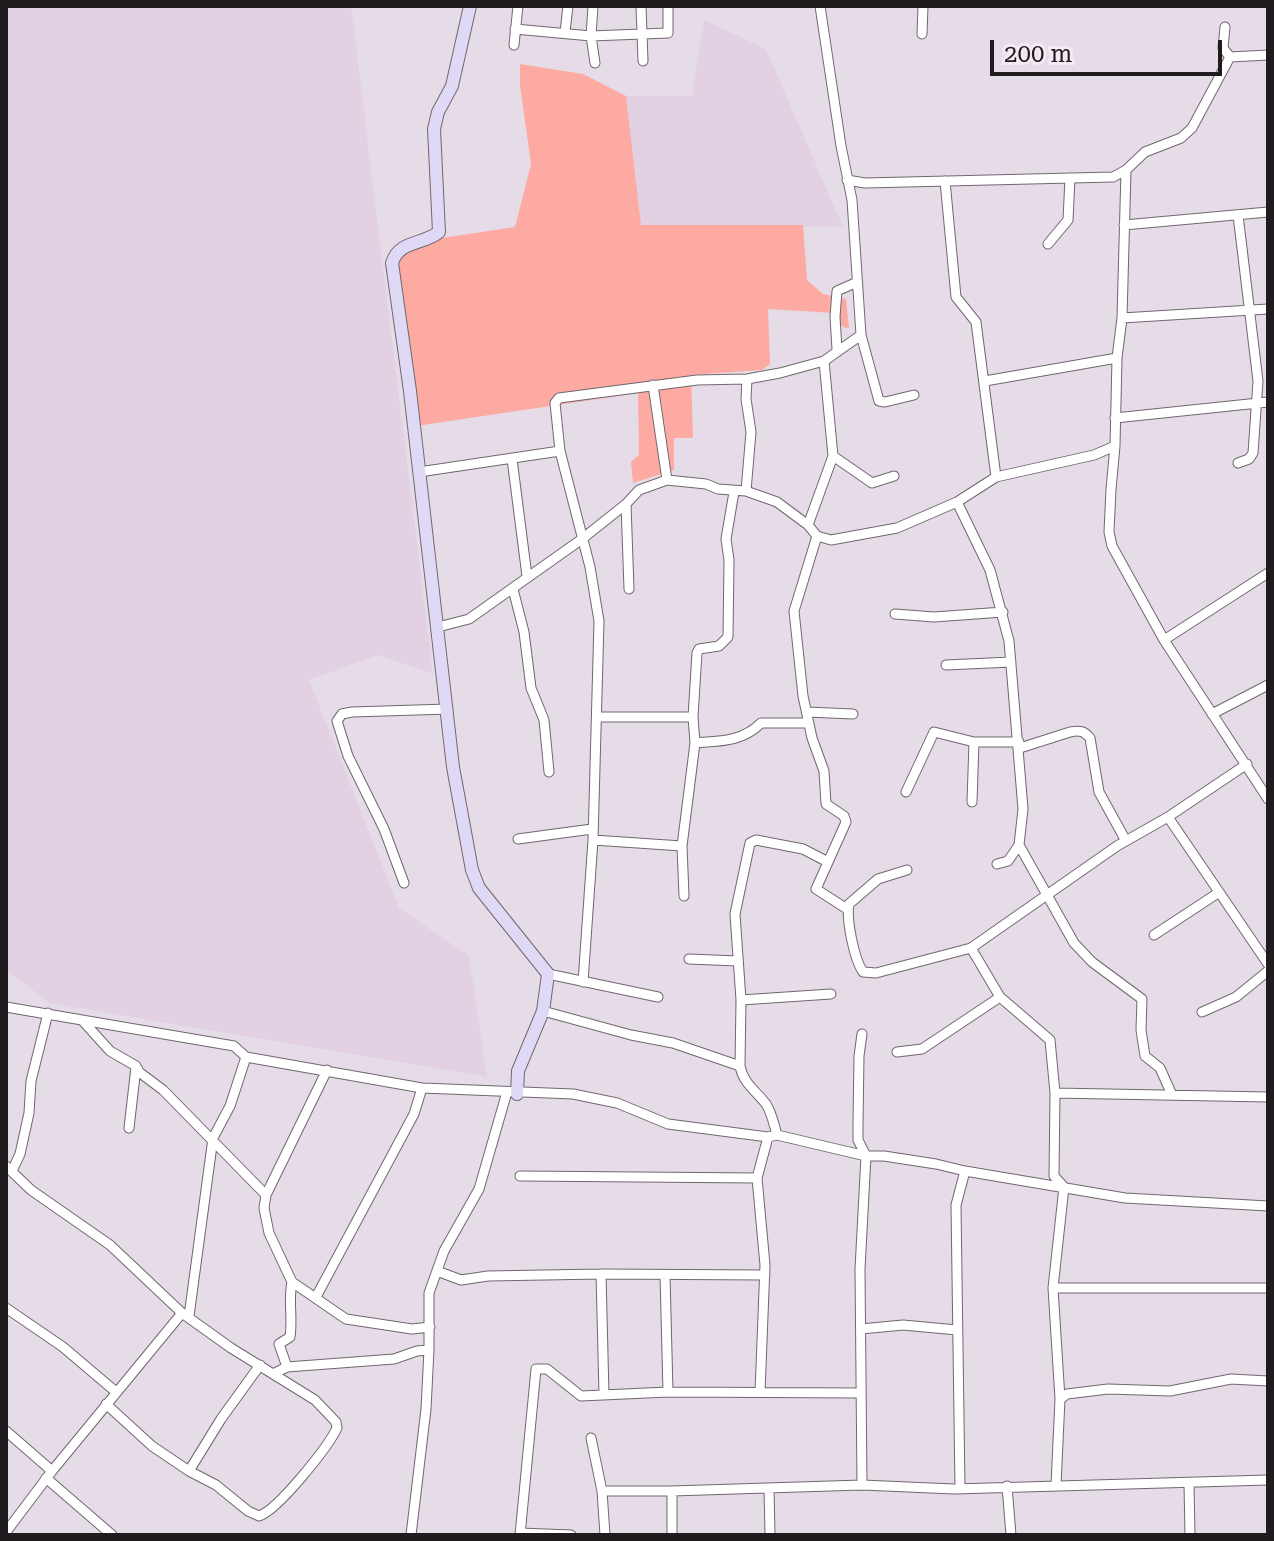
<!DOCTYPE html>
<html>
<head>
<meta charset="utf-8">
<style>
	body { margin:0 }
	#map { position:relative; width:1274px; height:1541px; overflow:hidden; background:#e6dce7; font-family:"Roboto Serif",serif }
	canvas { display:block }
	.frame { position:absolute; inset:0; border:8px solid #1f1b1f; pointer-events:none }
	.scale { position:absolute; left:990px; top:40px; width:232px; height:36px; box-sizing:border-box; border:4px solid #1f1b1f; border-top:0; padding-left:10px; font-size:24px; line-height:28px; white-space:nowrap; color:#1f1b1f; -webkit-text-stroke:6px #f4e9f4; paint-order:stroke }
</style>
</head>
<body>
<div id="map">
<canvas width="1274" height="1541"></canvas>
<div class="frame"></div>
<div class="scale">200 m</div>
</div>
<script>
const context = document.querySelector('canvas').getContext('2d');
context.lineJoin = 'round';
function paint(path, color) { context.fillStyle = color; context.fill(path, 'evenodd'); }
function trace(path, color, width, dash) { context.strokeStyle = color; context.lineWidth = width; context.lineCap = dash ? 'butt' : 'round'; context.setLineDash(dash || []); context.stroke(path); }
const built = new Path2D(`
	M6 6H351L433 674 378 655 309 680 399 908 469 956 487 1077 50 1003 6 970Z
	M704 20 766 49 843 227 641 225 626 96H692Z`);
const green = new Path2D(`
	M520 64 583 74 626 96 641 225H803L807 280 823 294 846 299 849 328 843 327 834 313 768 309 770 364 762 370 691 375 693 438H674V470L633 483 631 462 639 455 638 393 416 426 395 245 515 227 531 164 520 86Z`);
const street = new Path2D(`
	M593 6 591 36 595 63
	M641 6 643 61
	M1225 27 1223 48 1230 57 1268 55
	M515 29 591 36 668 33V6
	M565 32 568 6
	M922 34 923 6
	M514 45 518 6
	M1126 170 1122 318 1117 358 1115 446 1111 489 1109 532 1112 546 1164 640 1268 799
	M847 180 865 183 1113 177 1126 170 1145 152 1181 138 1192 128 1230 57
	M945 181 956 297 976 322 996 477
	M1124 225 1268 212
	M1048 244 1068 220 1070 178
	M1122 318 1268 309
	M861 335 879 401 885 402 914 395
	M837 349 835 317 837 291 855 283
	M985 381 1117 358
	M653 385 667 480
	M1115 418 1268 402
	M833 456 872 483 894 476
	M512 459 527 576
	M1238 463 1249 459 1253 453 1258 381 1238 215
	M419 472 560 451
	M746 491 751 432 746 399 747 379
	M957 502 990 570 1009 641 1023 809 1019 845 1074 943 1092 962 1142 999 1141 1030 1145 1056 1160 1068 1172 1095
	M626 504 629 589
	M808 525 833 456 824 361
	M817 536 794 611 803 696 812 738 824 771 826 804 844 816 846 822 816 889 847 909
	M513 589 524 632 531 688 544 720 549 772
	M895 614 934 617 1003 612
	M438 627 469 619 582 539 626 504 639 490 667 480 706 484 718 489 746 491 777 502 808 525 817 536 831 540 897 528 957 502 996 477 1094 455 1115 446
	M1164 640 1268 573
	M946 665 1011 662
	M807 712 853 714
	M1212 714 1268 685
	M597 717H693
	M695 743 693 717 697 653 699 649 719 646 728 637 729 560 726 539 734 492
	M1020 748 1070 732C1080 730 1084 731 1090 738L1099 792 1126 841
	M906 792 934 732 974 742H1019
	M972 802 974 742
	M1168 817 1268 964
	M518 839 592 829
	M682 846 593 840 599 621 590 567 560 451 555 403 559 398 697 380 747 379 780 373 824 361 861 335 852 200 841 146 820 6
	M997 864 1008 861 1019 845
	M907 870 878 879 849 904C846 919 854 959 863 972L876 973 971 948
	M404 883 384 829 348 756 337 721 342 714 352 712 448 709
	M684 896 682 846 695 743C720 741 742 742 761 723H808
	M1154 935 1218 893
	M689 959 737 961
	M548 974 658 997
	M583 982 593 840
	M741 1000 831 994
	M6 1007 234 1046 246 1057 422 1088 573 1094 617 1103 668 1124 768 1137 777 1135 866 1156H884L936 1164 965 1171 1125 1198 1268 1206
	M543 1011 631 1035 673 1043 740 1066
	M1202 1012 1236 997 1268 971
	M82 1020 110 1051 136 1066 139 1072 163 1090 266 1195
	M897 1052 922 1049 1000 997
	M327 1070 266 1195 264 1208 269 1233 292 1282 346 1319 412 1329 430 1327
	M1055 1093 1268 1097
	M129 1128 136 1067
	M777 1135C774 1125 772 1113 766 1104 756 1091 743 1083 740 1066L741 1000 735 914 750 843 756 840 803 849 828 862
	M6 1166 31 1190 110 1245 182 1313 231 1348 315 1400 336 1422 337 1428C328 1447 278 1510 259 1516L248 1511 216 1485 189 1471 152 1446 106 1404
	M12 1171 20 1154 29 1113 31 1081 48 1013
	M520 1176 757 1178
	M437 1271 461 1280 488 1276 601 1274 765 1275
	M601 1274 604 1395
	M665 1275 668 1392
	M1053 1288H1268
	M316 1297 414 1114 422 1088
	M6 1308 63 1347 116 1392
	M189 1316 213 1138 230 1106 246 1057
	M861 1329 903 1325 957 1330
	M287 1367 279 1344 290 1337C293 1317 288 1301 292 1282
	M273 1374 287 1367 394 1359 417 1351 429 1350
	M760 1392 765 1265 757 1178 768 1137
	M1060 1399 1067 1394 1108 1389 1170 1391 1231 1379 1268 1381
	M6 1431 52 1471
	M591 1438 602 1491 605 1535
	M189 1471 221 1419 260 1365
	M46 1478 112 1535
	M1189 1484 1190 1535
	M862 1485 954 1489 1268 1480
	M1056 1485 1060 1399 1053 1288 1064 1187 1054 1176 1055 1093 1050 1040 1000 997 971 948 1117 846 1168 817 1247 764
	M1007 1486 1011 1535
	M960 1488 956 1205 965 1171
	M769 1489 770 1535
	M602 1491H672L862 1485 860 1269 866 1156 858 1140V1123L859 1056 862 1034
	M672 1491V1535
	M6 1532 52 1471 182 1313
	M520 1533 571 1535
	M411 1535 426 1409 429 1350V1293L444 1251 479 1189 507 1092
	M520 1535 536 1369H547L581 1396 668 1392 861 1393`);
const secondary = new Path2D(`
	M470 6 452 86 438 112 434 129 439 232C423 245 399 240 392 263L410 391 453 767 472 870 479 888 548 974 543 1011 518 1071 517 1094`);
paint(built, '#e1d1e2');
paint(green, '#fdaaa2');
trace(street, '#706770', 11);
trace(secondary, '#706770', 14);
trace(street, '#fff', 9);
trace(secondary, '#e0d9f5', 12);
</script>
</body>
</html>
